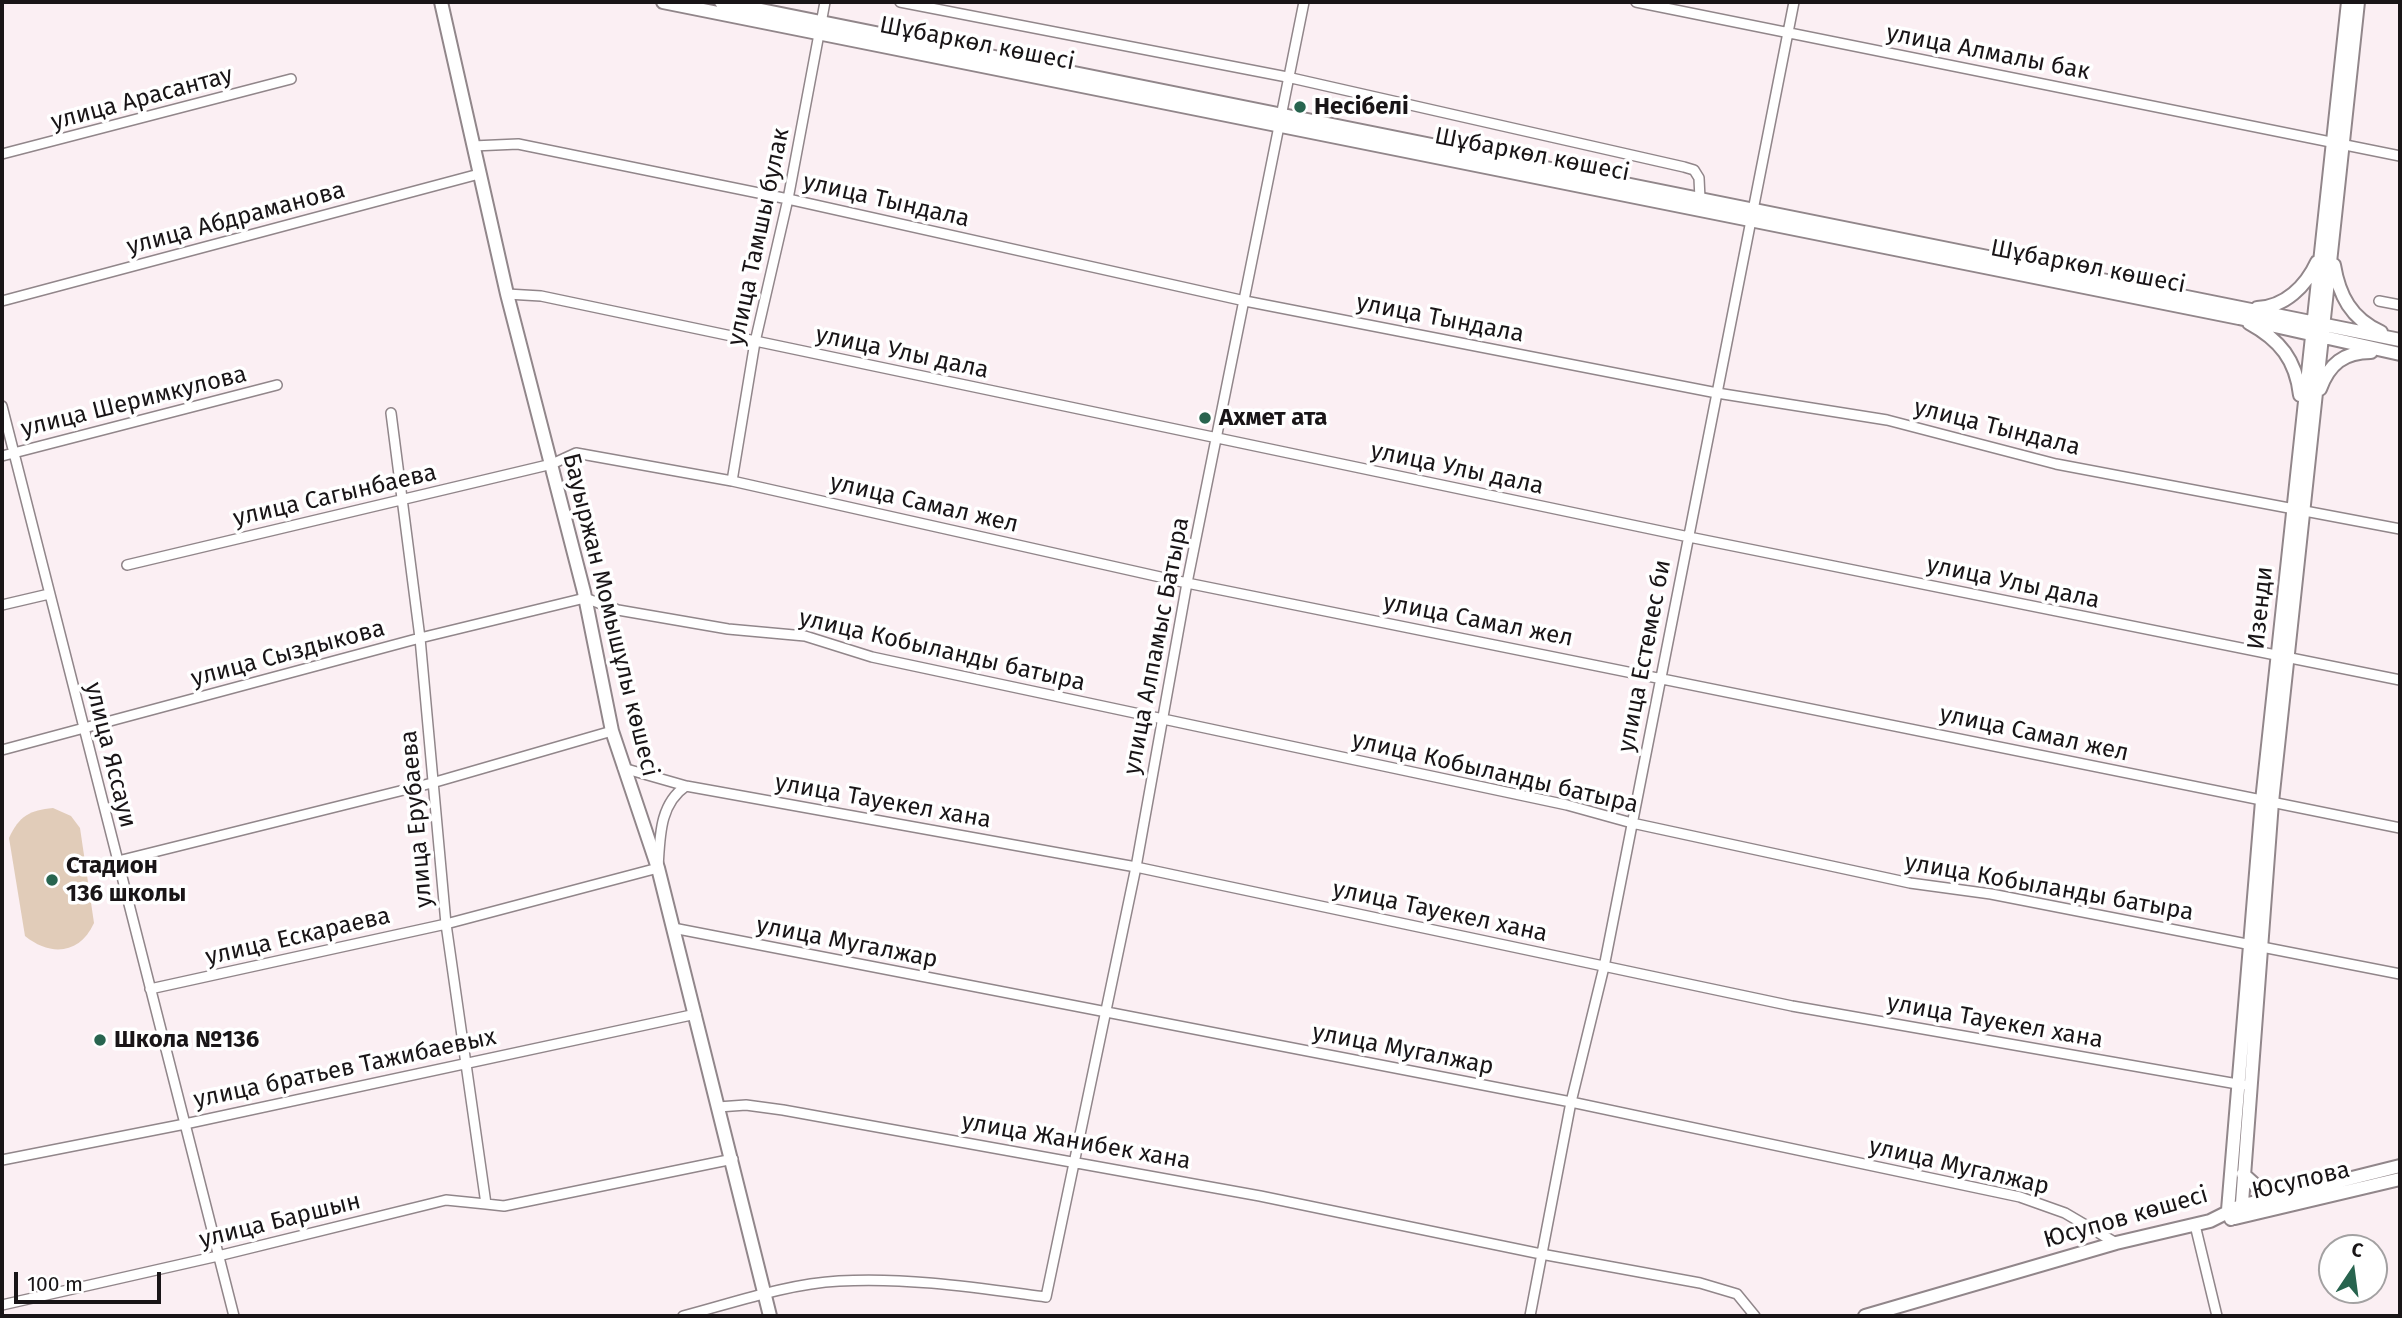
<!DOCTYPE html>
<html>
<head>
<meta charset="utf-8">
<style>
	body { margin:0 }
	#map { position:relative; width:2402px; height:1318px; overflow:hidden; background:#fbeff3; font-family:"Fira Sans",sans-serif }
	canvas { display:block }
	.frame { position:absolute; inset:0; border:4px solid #191517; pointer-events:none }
	.north { position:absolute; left:2318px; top:1234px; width:70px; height:70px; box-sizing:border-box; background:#fff; border:2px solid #a3a1a2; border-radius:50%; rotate:13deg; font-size:19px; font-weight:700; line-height:28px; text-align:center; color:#191517 }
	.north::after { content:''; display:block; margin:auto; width:24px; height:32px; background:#28644f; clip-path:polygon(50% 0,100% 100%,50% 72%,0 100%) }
	.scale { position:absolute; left:14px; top:1272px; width:147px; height:32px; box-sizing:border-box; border:4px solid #191517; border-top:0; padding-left:9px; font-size:21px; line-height:24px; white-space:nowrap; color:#191517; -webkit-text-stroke:5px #fff; paint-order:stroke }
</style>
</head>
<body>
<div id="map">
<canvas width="2402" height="1318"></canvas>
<div class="frame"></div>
<div class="north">С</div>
<div class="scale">100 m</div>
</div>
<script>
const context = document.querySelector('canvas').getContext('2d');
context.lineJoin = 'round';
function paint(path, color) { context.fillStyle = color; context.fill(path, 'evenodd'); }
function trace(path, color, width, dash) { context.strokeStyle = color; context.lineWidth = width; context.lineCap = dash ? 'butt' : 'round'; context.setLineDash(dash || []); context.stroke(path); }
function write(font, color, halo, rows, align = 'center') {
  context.font = font + ' "Fira Sans",sans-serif'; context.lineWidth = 7; context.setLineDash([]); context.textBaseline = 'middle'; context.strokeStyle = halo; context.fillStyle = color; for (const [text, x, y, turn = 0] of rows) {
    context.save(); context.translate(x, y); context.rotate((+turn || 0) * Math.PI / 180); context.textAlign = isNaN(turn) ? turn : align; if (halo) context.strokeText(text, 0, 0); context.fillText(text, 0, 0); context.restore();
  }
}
const green = new Path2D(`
	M53 808 71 816 80 828 94 923C80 954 51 957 25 936L9 838C19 816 30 810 53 808Z`);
const minor = new Path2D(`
	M900 2 1287 77 1684 167 1694 170 1699 178 1700 199
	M1636 2 2400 156
	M473 146 518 144 788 199 1245 301 1717 393 1887 420 2056 464 2400 529
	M2 154 291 79
	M507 294 541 296 1689 537 2400 680
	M2 301 479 174
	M2379 301 2400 305
	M2 406 234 1316
	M391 413 420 638 446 924 486 1204 504 1206 733 1159
	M2 456 277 385
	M732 481 755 342 788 199 825 2
	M127 565 552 464 576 453 732 481 1187 583 2400 828
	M2 605 49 594
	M2 750 420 638 585 598 618 610 728 629 805 636 872 657 1567 805 1632 823 1910 883 1991 894 2400 974
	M623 768 686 786 1136 867 1792 1006 2243 1085
	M118 861 432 783 612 731
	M673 928 1571 1102 2020 1197 2065 1213 2116 1243
	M150 989 446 924 658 868C660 838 659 804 686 786
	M718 1107 746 1105 783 1110 1260 1196 1541 1254 1700 1283 1737 1294 1755 1316
	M2 1160 185 1124 696 1014
	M2195 1225 2217 1316
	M2 1305 218 1256 446 1200 486 1204
	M683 1316C733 1303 786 1284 839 1281 908 1277 978 1288 1046 1297L1136 867 1187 583 1304 2
	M1530 1316 1571 1102 1604 967 1794 2`);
const tertiary = new Path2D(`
	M441 2 507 294 584 592 612 731 658 868 770 1316
	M663 2 2239 318 2400 354
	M721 2 2400 340
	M2334 265C2339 295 2351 319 2381 332
	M2257 308C2285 307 2306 286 2317 262
	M2249 323C2280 340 2296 360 2300 395
	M2320 389C2329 364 2344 352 2371 352
	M2243 1174 2263 1192 2275 1197
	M2241 1216 2272 802 2358 2
	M2235 1218 2400 1179
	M2231 1219 2228 1210 2262 801 2348 2
	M1865 1316 2116 1243 2210 1221 2240 1206 2400 1166`);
const markers = [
	[1300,107,7,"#28644f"],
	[1205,418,7,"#28644f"],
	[52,880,7,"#28644f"],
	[100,1040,7,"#28644f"]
];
const streetNames = [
	["Шұбаркөл көшесі",977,44,11],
	["улица Алмалы бак",1988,53,11],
	["улица Арасантау",142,99,-15],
	["Шұбаркөл көшесі",1532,155,11],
	["улица Тындала",886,201,13],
	["улица Абдраманова",236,219,-15],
	["улица Тамшы булак",759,237,-78],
	["Шұбаркөл көшесі",2088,267,11],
	["улица Тындала",1440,319,11],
	["улица Улы дала",902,353,12],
	["улица Шеримкулова",134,402,-14],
	["улица Тындала",1997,428,14],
	["улица Улы дала",1457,469,12],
	["улица Сагынбаева",335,496,-13],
	["улица Самал жел",924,504,13],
	["улица Улы дала",2013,583,12],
	["Изенди",2261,608,-84],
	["Бауыржан Момышұлы көшесі",610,615,76],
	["улица Самал жел",1478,621,11],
	["улица Алпамыс Батыра",1157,646,-79],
	["улица Кобыланды батыра",942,651,13],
	["улица Сыздыкова",288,654,-15],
	["улица Естемес би",1645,656,-79],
	["улица Самал жел",2034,734,12],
	["улица Яссауи",110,755,76],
	["улица Кобыланды батыра",1495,773,13],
	["улица Тауекел хана",883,802,10],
	["улица Ерубаева",417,819,-95],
	["улица Кобыланды батыра",2049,888,10],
	["улица Тауекел хана",1440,912,12],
	["улица Ескараева",298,937,-13],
	["улица Мугалжар",847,943,11],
	["улица Тауекел хана",1995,1022,10],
	["улица Мугалжар",1403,1050,11],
	["улица братьев Тажибаевых",345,1069,-12],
	["улица Жанибек хана",1076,1142,10],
	["улица Мугалжар",1959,1167,13],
	["Юсупова",2301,1181,-13],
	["Юсупов көшесі",2126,1218,-16],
	["улица Баршын",280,1221,-14]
];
const poiNames = [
	["Несібелі",1314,107],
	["Ахмет ата",1219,418],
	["Стадион",66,866],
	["136 школы",66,894],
	["Школа №136",114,1040]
];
paint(green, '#e1ccb9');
trace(minor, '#91868a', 12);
trace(tertiary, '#91868a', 16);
trace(minor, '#fff', 9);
trace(tertiary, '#fff', 12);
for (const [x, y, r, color] of markers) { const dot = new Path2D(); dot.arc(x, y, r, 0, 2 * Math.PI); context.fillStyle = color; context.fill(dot); trace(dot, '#fff', 2.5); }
write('24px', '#191517', '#fff', streetNames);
write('bold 24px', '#191517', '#fff', poiNames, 'left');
</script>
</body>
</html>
